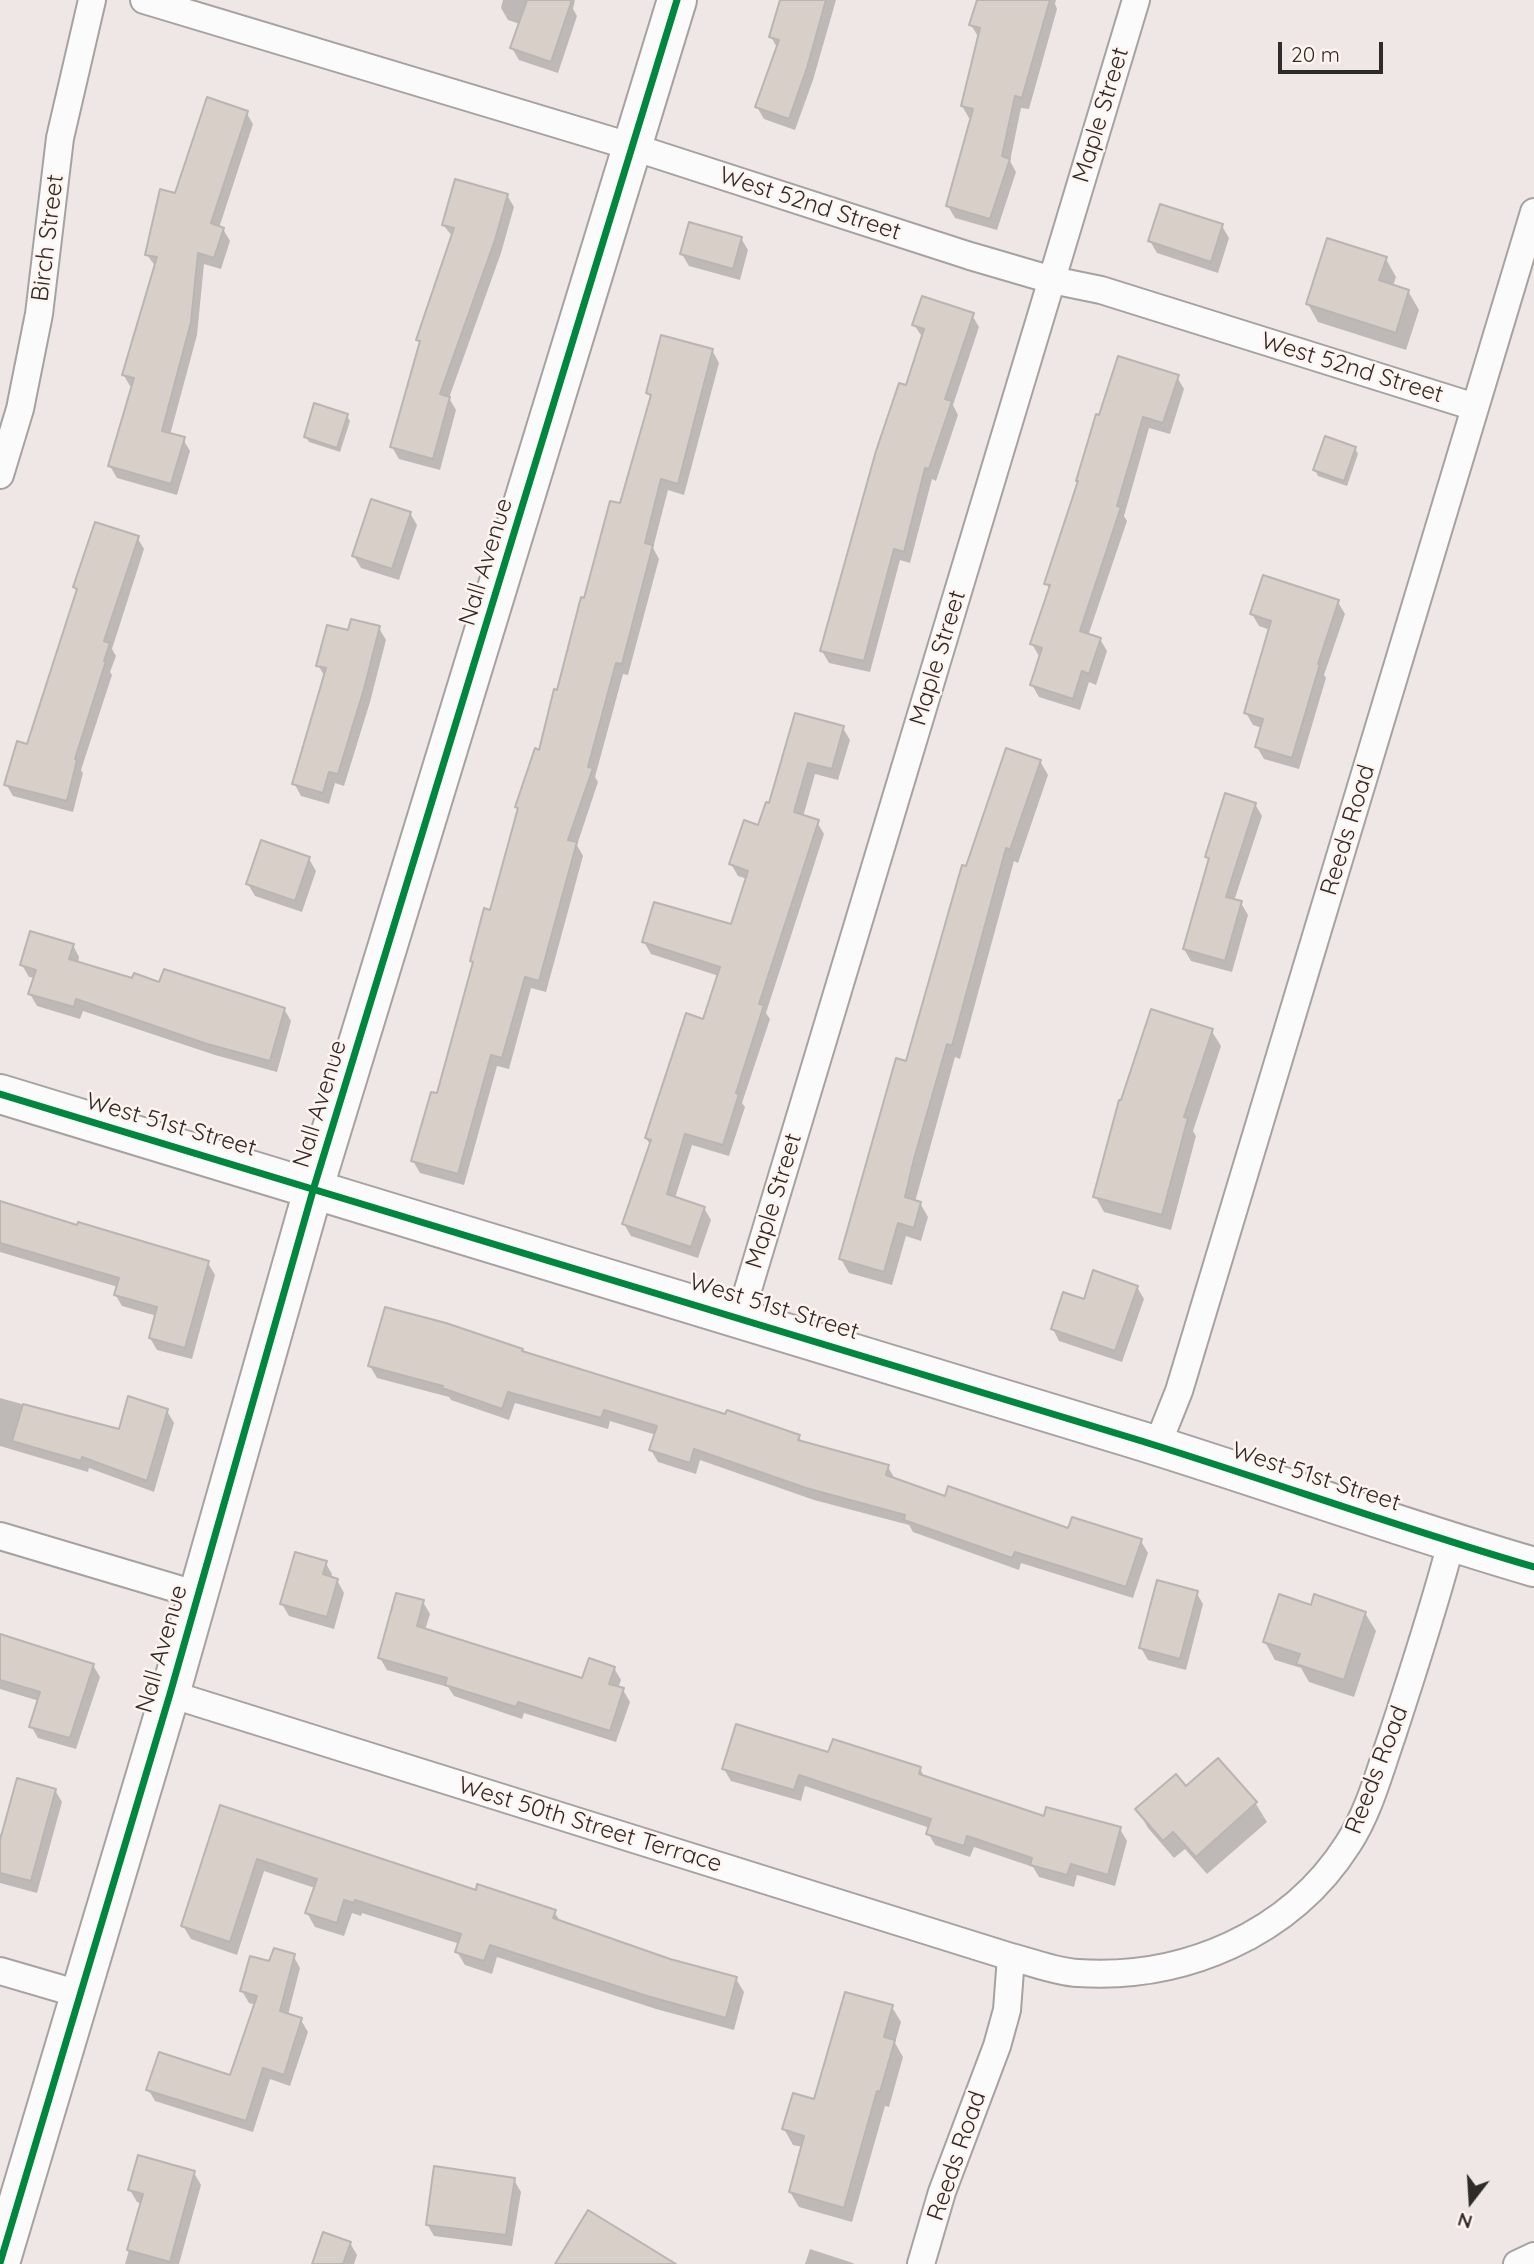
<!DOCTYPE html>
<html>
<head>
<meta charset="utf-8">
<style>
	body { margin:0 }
	#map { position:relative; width:1534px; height:2264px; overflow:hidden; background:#eee7e5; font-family:Quicksand,sans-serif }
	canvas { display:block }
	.north { position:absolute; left:1436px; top:2166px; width:70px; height:70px; -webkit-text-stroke:5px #fff4ef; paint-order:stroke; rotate:197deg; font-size:19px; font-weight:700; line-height:28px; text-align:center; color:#2f2b29 }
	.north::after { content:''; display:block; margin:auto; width:24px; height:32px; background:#2f2b29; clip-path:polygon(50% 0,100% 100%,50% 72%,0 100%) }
	.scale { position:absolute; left:1278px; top:42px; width:105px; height:32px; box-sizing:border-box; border:4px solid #2f2b29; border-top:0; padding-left:9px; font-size:21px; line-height:24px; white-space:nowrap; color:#2f2b29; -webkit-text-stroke:5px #fff4ef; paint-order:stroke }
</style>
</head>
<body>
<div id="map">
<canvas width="1534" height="2264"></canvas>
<div class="north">N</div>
<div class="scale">20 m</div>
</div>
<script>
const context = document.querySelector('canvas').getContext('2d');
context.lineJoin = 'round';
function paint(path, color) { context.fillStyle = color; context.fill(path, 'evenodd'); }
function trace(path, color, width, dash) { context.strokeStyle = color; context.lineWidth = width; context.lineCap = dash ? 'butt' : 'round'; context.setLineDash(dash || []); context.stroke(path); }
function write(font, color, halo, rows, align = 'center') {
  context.font = font + ' Quicksand,sans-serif'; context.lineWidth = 5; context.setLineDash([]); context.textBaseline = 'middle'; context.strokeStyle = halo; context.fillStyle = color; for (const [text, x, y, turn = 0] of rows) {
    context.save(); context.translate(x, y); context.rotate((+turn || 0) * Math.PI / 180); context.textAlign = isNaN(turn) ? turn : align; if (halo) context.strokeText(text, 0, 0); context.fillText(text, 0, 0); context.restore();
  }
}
const shadow = new Path2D(`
	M503 0H575L573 9 577 16 558 73 519 60 512 48 520 24 508 20 501 8Z
	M782 0H836L813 80 795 130 764 119 757 107 778 49 771 37Z
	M978 0H1056L1055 4 1057 9 1029 109 1021 108 1010 161 1016 172 997 230 955 218 948 206 973 119 969 118 962 106 979 38 971 25Z
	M246 112 253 124 219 228 223 229 230 241 221 269 204 264 197 335 170 435 183 439 190 451 177 495 117 478 110 466 134 387 130 386 123 374 156 267 147 255 177 195Z
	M507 195 514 207 501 253 449 398 456 410 440 470 399 459 392 447 421 343 418 340 453 237 443 225Z
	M1222 226 1229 238 1218 273 1157 253 1150 241Z
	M741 238 748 250 740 280 689 266 682 254Z
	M1386 259 1396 277 1393 286 1408 291 1419 310 1406 350 1318 322 1308 304Z
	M972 315 979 327 953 405 958 415 936 481 932 479 910 563 900 560 870 672 829 663 822 651 923 338 914 325Z
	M712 350 719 363 684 495 668 490 653 548 659 559 628 675 623 674 595 777 598 782 577 845 583 856 546 992 531 988 509 1069 497 1066 464 1185 420 1173 413 1161 438 1095 474 964 472 961 491 912 519 810 517 806 540 752 586 600 622 506 652 400 648 393Z
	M1177 377 1184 389 1170 434 1149 428 1124 516 1127 521 1088 636 1100 639 1107 651 1096 685 1089 682 1080 710 1039 697 1032 685 1039 656 1032 644 1050 590 1046 583 1079 484 1078 480Z
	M347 416 350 421 340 452 309 442 306 437Z
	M1355 448 1358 454 1347 486 1318 476 1315 470Z
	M410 513 417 525 399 580 361 568 354 556Z
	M137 537 144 549 112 649 116 656 110 672 112 675 81 770 83 773 73 812 13 796 6 784 28 747 77 593 75 587Z
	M1338 602 1345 614 1324 675 1326 678 1299 769 1264 759 1257 747 1262 728 1253 725 1246 713 1270 630 1259 626 1252 614Z
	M379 628 386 640 370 702 344 786 335 783 329 804 301 796 294 783 325 677 318 665 350 632Z
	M796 715 843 728 850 740 838 780 815 774 803 817 817 822 824 834 766 1013 770 1019 742 1103 745 1107 729 1156 692 1145 675 1198 704 1208 711 1220 698 1258 631 1236 624 1224 651 1146 646 1138 704 1021 719 976 651 954 644 942 732 926 747 879 738 876 731 864 760 827 770 806Z
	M1040 761 1048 775 1018 863 1014 861 960 1059 955 1057 915 1202 920 1203 928 1217 921 1241 906 1236 892 1285 849 1273 841 1259 907 1064 967 868Z
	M1255 804 1262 816 1234 901 1241 903 1248 915 1232 972 1191 961 1184 949 1210 862 1207 857Z
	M309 859 316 871 302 912 255 896 248 884Z
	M73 945 79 957 78 963 133 980 284 1009 291 1021 277 1072 215 1055 83 1011 80 1019 37 1006 30 994 35 978 29 977 22 965Z
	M1211 1030 1221 1046 1193 1131 1196 1136 1171 1230 1104 1212 1095 1196Z
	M0 1202 78 1227 208 1263 215 1275 192 1359 157 1350 150 1338 157 1316 122 1306 115 1294 118 1287 0 1252Z
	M1137 1287 1144 1299 1122 1362 1059 1341 1053 1329 1085 1301Z
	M522 1350 524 1354 799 1437 802 1443 888 1467 895 1479 946 1498 1069 1530 1141 1541 1148 1553 1133 1598 1021 1563 1019 1570 913 1532 909 1525 814 1500 700 1460 696 1474 658 1462 651 1450 656 1435 610 1421 608 1429 515 1403 509 1420 451 1400 449 1397 377 1378 370 1366Z
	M0 1398 120 1431 167 1411 174 1423 154 1492 89 1468 88 1472 0 1446Z
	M325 1562 332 1574 331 1579 337 1580 344 1593 334 1629 289 1616 282 1604Z
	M1196 1592 1203 1604 1186 1670 1148 1660 1141 1648Z
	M423 1602 430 1614 425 1630 583 1680 614 1668 621 1680 618 1688 623 1690 630 1702 616 1742 524 1713 522 1719 454 1696 448 1687 387 1670 380 1658Z
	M1312 1607 1365 1613 1376 1631 1354 1697 1309 1682 1301 1668 1275 1660 1265 1642Z
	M0 1633 93 1665 100 1677 76 1749 38 1738 31 1726 39 1701 0 1689Z
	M829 1754 920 1769 925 1778 1045 1818 1120 1829 1127 1841 1115 1886 1077 1875 1074 1887 1039 1877 1033 1867 974 1847 970 1857 935 1845 928 1833 930 1828 805 1786 801 1801 731 1781 724 1769Z
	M1217 1760 1256 1804 1267 1822 1207 1874 1185 1849 1174 1858 1148 1828 1138 1810 1186 1788Z
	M55 1790 62 1802 37 1893 0 1883V1834L3 1835Z
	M221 1807 477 1892 554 1912 561 1922 669 1960 736 1979 744 1992 734 2030 656 2009 497 1957 492 1974 465 1965 457 1952 460 1944 362 1913 361 1916 352 1913 344 1936 315 1927 307 1913 315 1888 264 1871 237 1955 191 1939 183 1926Z
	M293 1955 300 1968 288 2015 301 2020 308 2032 290 2086 270 2079 253 2132 155 2101 148 2089 232 2077 256 2005 249 2003 242 1991 270 1963Z
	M892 2007 901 2022 895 2043 903 2057 889 2107 885 2106 852 2222 799 2207 790 2192 803 2147 793 2145 784 2129 815 2101Z
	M194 2173 201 2185 179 2264H125L142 2204 137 2202 130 2190Z
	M514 2180 521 2192 512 2246 434 2236 427 2224Z
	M350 2243 357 2255 354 2264H314Z
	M810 2249 853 2263 854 2264H805Z`);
const building = new Path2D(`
	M527 0H572L551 62 510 48Z
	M780 0H826L807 68 789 119 755 107 779 40 769 37Z
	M977 0H1050L1022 98 1015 96 1002 156 1010 159 990 219 946 206 973 109 961 106 980 28 969 25Z
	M207 97 248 111 211 223 224 228 214 258 198 253 191 322 162 431 185 437 171 484 108 466 134 378 122 375 157 257 145 255 160 189 175 193Z
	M455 179 508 194 495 240 440 394 450 397 433 459 390 447 420 341 416 340 454 228 442 225Z
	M1160 204 1223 224 1211 262 1148 241Z
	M689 222 742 237 733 269 680 254Z
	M1327 238 1387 257 1379 280 1409 290 1396 333 1306 304Z
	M922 296 974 313 945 399 952 401 929 469 925 468 904 552 894 549 864 661 820 651 876 451 899 383 906 385 924 329 912 325Z
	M661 335 713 349 678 484 661 479 645 543 653 545 622 664 616 663 588 767 593 768 568 840 577 842 539 981 525 977 502 1058 491 1055 458 1174 411 1161 431 1092 437 1093 473 962 470 961 484 908 490 910 518 808 515 807 535 748 539 750 554 689 557 690 581 597 584 598 610 501 620 503 651 395 646 393Z
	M1118 356 1179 375 1163 423 1143 417 1117 506 1121 507 1080 631 1101 638 1089 674 1082 671 1073 699 1030 685 1042 648 1030 644 1050 585 1044 584 1078 481H1076L1096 414 1099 415Z
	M314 403 348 414 337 448 304 437Z
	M1325 436 1356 447 1344 481 1313 470Z
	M371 499 411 512 392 569 352 556Z
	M95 522 139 536 104 641 110 643 104 661H106L75 759 77 760 67 801 4 785 17 741 27 744 77 589 73 587Z
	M1263 575 1339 600 1318 664H1320L1292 758 1255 747 1263 719 1244 713 1271 621 1250 614Z
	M351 619 380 626 364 689 338 774 329 772 323 793 292 784 326 668 316 666 327 625 348 630Z
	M795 713 844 726 832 769 808 763 794 812 819 820 759 1004 764 1005 736 1093 739 1094 723 1145 685 1134 667 1194 705 1207 691 1247 622 1224 651 1140 645 1138 686 1013 703 1019 720 967 642 942 654 902 731 924 748 871 729 864 744 820 758 825 766 802 769 803Z
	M1006 748 1041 760 1010 850 1006 848 952 1046 947 1044 914 1159 905 1197 921 1202 914 1228 898 1223 884 1272 839 1259 896 1058 906 1061 962 865 966 866Z
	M1225 793 1256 803 1226 897 1242 901 1225 961 1183 949 1209 858 1205 857Z
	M261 840 310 857 295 901 246 884Z
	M30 931 74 944 69 959 132 978 134 973 159 982 164 969 285 1008 270 1061 207 1044 76 999 74 1007 28 994 36 970 20 965Z
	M1151 1009 1213 1029 1184 1117 1188 1118 1162 1215 1093 1197 1119 1100H1121Z
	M0 1201 77 1225 78 1222 209 1261 185 1348 149 1338 157 1307 114 1295 119 1278 0 1243Z
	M1093 1270 1138 1286 1115 1351 1051 1329 1063 1292 1084 1299Z
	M385 1307 446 1323 523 1349 522 1351 725 1414 727 1410 800 1435 798 1440 889 1465 886 1475 945 1496 948 1486 1068 1528 1072 1517 1142 1539 1126 1587 1015 1552 1012 1558 904 1520 905 1515 806 1488 694 1449 690 1463 649 1450 657 1426 604 1410 601 1418 508 1392 502 1409 442 1388 443 1386 368 1366Z
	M128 1396 168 1409 147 1481 82 1457 81 1461 12 1441 23 1404 119 1429Z
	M295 1552 327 1561 323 1574 338 1579 327 1617 280 1604Z
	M1157 1580 1198 1591 1180 1659 1139 1648Z
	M396 1593 424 1600 417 1626 582 1678 589 1658 615 1667 609 1684 624 1688 610 1731 518 1702 516 1707 445 1685 447 1678 378 1658Z
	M1279 1594 1311 1605 1314 1594 1366 1612 1344 1680 1296 1664 1300 1654 1263 1642Z
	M0 1634 94 1664 70 1738 29 1727 40 1692 0 1680Z
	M736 1724 828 1752 833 1739 921 1767 919 1774 1044 1816 1046 1807 1121 1827 1108 1875 1071 1864 1067 1875 1030 1865 1032 1858 967 1836 964 1846 926 1834 931 1819 799 1775 794 1790 722 1769Z
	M1218 1758 1257 1802 1196 1857 1173 1832 1163 1841 1135 1809 1176 1774 1186 1786Z
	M17 1778 56 1789 31 1881 0 1873V1840Z
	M220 1805 476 1890 477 1884 556 1910 553 1918 670 1959 737 1977 726 2018 647 1996 490 1945 484 1961 455 1952 461 1934 355 1900 354 1903 344 1900 337 1923 305 1913 317 1879 257 1859 230 1942 181 1926Z
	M274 1948 295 1954 280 2011 302 2018 284 2075 263 2068 246 2121 146 2090 159 2052 230 2075 257 1996 240 1991 250 1956 269 1961Z
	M845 1992 893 2005 884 2037 895 2040 880 2092 877 2091 844 2208 789 2192 804 2136 782 2129 793 2093 814 2099Z
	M138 2155 195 2171 170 2262 127 2250 143 2194 128 2190Z
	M434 2166 515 2178 506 2235 426 2225Z
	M588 2210 676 2264H555Z
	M323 2232 351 2242 343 2264H312Z`);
const street = new Path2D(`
	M144 0 633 147 970 256 1052 280 1101 290 1475 407
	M0 475 20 409 39 314 60 138 92 0
	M740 1316 1136 0
	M1157 1446 1179 1391 1534 212
	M0 1536 198 1595
	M170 1694 1011 1957C1032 1962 1056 1972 1078 1973 1183 1980 1290 1935 1348 1844 1369 1812 1379 1773 1392 1736 1413 1672 1434 1608 1451 1543
	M0 1971 79 1994
	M921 2264 942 2192 997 2046 1007 2010 1011 1957
	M1517 2264 1534 2256`);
const secondary = new Path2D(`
	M0 1094C379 1206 757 1322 1135 1439 1268 1480 1400 1528 1534 1567
	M0 2263 170 1694 314 1187 677 0`);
const cycleway = new Path2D(`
	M0 1094C379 1206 757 1322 1135 1439 1268 1480 1400 1528 1534 1567
	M0 2263 170 1694 314 1187 677 0`);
const streetNames = [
	["Maple Street",1101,115,-73],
	["West 52nd Street",810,204,18],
	["Birch Street",48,238,-83],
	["West 52nd Street",1352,368,17],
	["Nall Avenue",486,562,-73],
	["Maple Street",938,658,-73],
	["Reeds Road",1348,830,-73],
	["Nall Avenue",320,1104,-73],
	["West 51st Street",171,1125,16],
	["Maple Street",774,1201,-73],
	["West 51st Street",774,1307,17],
	["West 51st Street",1316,1477,18],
	["Nall Avenue",162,1649,-74],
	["Reeds Road",1377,1770,-69],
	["West 50th Street Terrace",590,1825,17],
	["Reeds Road",957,2156,-71]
];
paint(shadow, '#0003');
paint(building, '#d7cfc8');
trace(building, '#b9b5b3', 2);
trace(street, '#a6a2a0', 30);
trace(secondary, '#a6a2a0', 42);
trace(street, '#fcfbfb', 26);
trace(secondary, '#fcfbfb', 38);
trace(cycleway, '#00873e', 7);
write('24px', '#2f2b29', '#fff4ef', streetNames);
</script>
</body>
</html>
